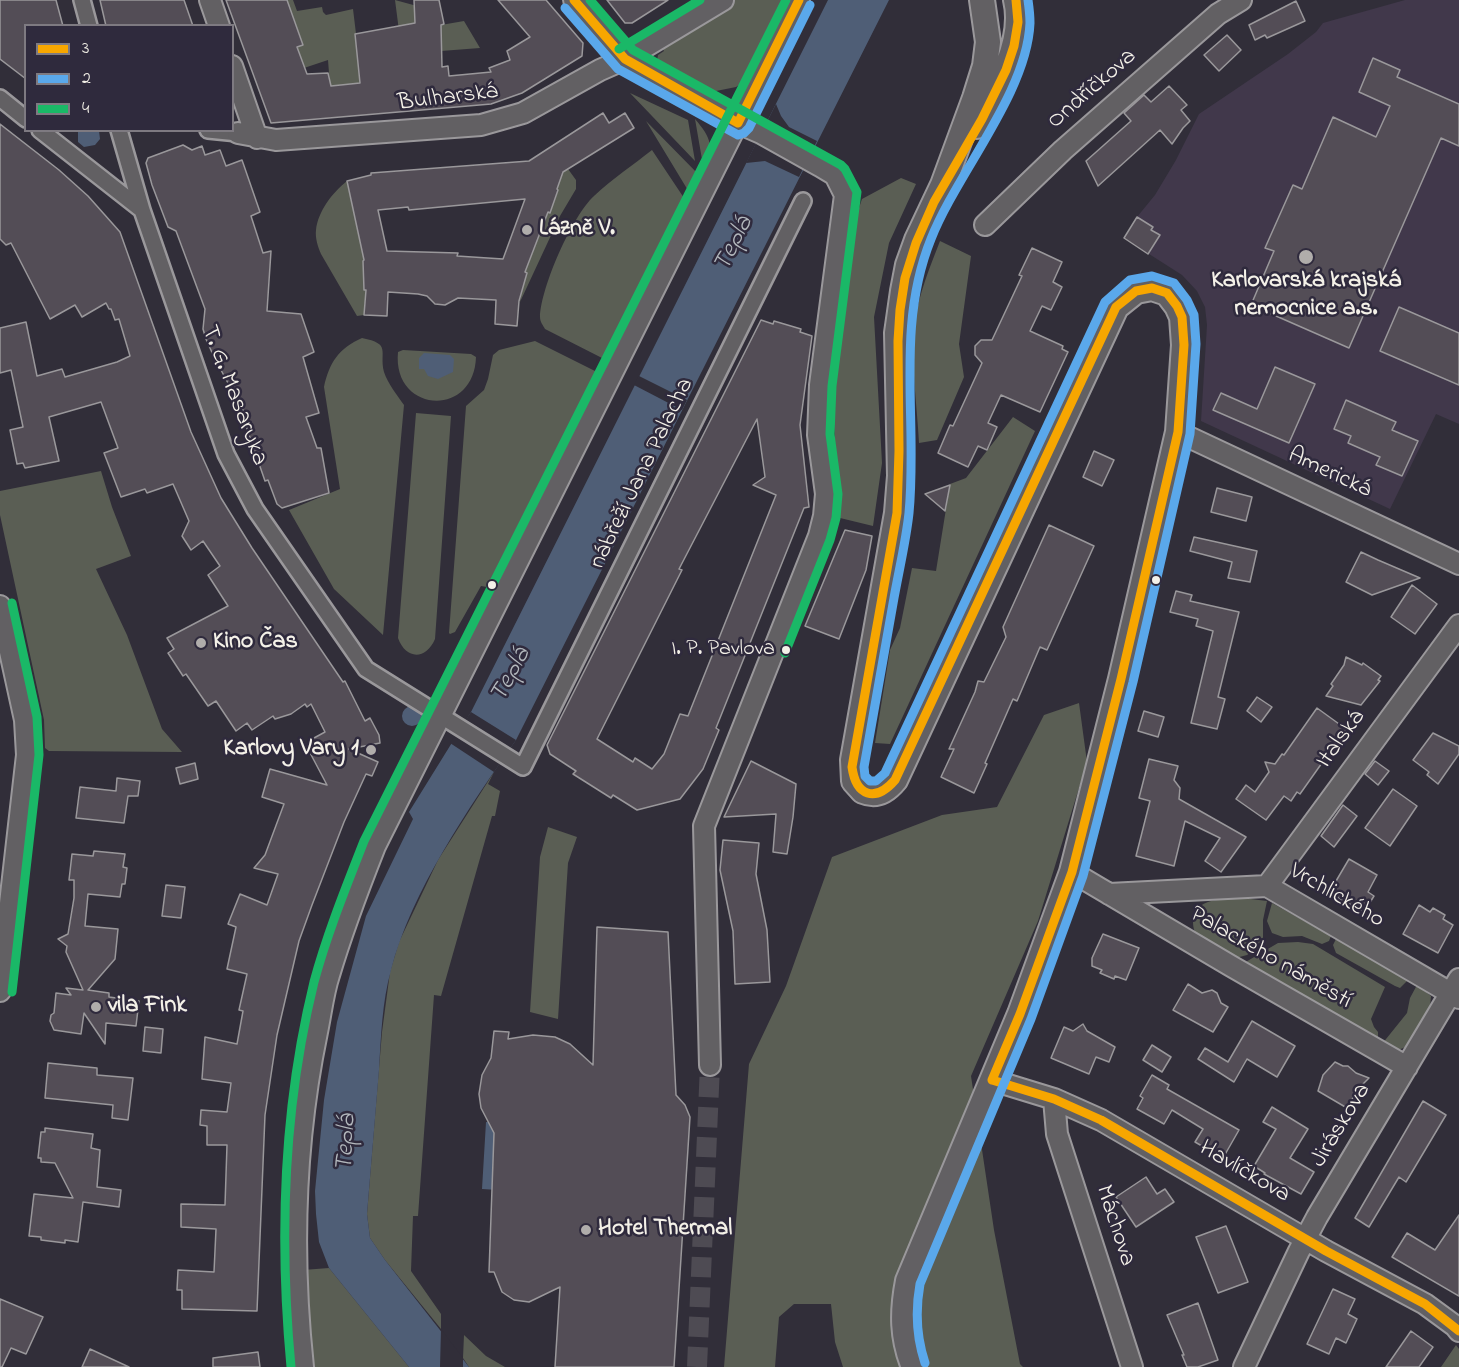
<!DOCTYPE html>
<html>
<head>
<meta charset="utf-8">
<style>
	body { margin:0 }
	#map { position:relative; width:1459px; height:1367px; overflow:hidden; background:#312e39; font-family:"Indie Flower",sans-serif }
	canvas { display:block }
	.legend { position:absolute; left:24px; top:24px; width:210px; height:108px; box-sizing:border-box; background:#2f2a3d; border:2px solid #7e7a81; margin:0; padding:8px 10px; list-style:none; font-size:18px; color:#f4f1e8 }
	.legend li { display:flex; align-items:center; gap:12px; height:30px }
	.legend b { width:30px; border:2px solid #7e7a81 }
</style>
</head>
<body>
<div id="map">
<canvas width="1459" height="1367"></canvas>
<ul class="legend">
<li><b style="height:8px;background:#f7a600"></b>3</li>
<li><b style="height:8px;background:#5aa8eb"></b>2</li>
<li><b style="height:8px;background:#1ab867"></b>4</li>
</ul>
</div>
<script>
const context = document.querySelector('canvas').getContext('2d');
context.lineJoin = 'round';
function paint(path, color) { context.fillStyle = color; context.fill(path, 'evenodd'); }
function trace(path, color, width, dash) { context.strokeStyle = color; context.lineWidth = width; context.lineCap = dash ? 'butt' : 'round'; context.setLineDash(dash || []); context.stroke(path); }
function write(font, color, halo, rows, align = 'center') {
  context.font = font + ' "Indie Flower",sans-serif'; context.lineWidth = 5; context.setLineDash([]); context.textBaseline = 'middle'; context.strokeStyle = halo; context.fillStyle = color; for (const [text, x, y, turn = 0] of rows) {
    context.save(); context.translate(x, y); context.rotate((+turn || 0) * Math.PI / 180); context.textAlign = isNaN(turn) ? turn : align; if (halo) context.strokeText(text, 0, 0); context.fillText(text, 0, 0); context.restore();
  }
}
const built = new Path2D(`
	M1405 0H1459V424L1436 414 1390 509 1201 421 1207 325 1205 307 1197 291 1182 275 1124 238 1137 217 1155 195 1176 160 1199 114 1288 54 1316 32 1323 23Z`);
const green = new Path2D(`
	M268 0H293L297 11 322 7 323 12 326 15 353 9 362 83 330 86 328 60 301 69V59L296 47 303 45 293 17Z
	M395 0 417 6 418 29 464 21 480 48 402 54Z
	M734 0H784L743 82 736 87 716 91 706 89 661 66 657 61 658 55 664 51 661 46Z
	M630 93 688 120 695 161Z
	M695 119C712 139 714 146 704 171Z
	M646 121 701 177 692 197Z
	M652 150 684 198 604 359 545 329C543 325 540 322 540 317 541 287 572 216 594 196 612 179 633 165 652 150Z
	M568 169 576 180V189L560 216 520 302 522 286 527 273 525 272 548 212 550 213 558 191 557 189 563 172Z
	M901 178 916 184 889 243 874 317 882 463 873 526 836 517 838 497 832 388 840 316 855 220 862 199Z
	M347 181 364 260 363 261 366 290 364 315 357 316 321 254C318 247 315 238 316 230 318 211 333 192 347 181Z
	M940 241 971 256 959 344 964 377 937 440 919 443C917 403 910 360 915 321 919 293 930 267 940 241Z
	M362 338C392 344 379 351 384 372 388 384 397 395 404 405L383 635 334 589 289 510 340 489 324 387C329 363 339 348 362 338Z
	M535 341 597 372 517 533 487 587 481 586 455 632 450 634 449 633 466 406 484 390 488 379 493 355 499 350Z
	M403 350 471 354 476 357C474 419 392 413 398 352Z
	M416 413 451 416 435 639C426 660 406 660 398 638Z
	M1013 417 1035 431 890 744 875 743 890 650 900 628 912 568 936 571 950 484 966 478Z
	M101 471 112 507 131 556 96 569 127 635 162 729 182 752 49 751 45 748 44 720 0 515V491Z
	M1079 703 1087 762 1038 921 971 1076 994 1230 1020 1364 1023 1367H843L835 1342 831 1304H794L779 1317 775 1367H724L749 1064 786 986 832 857 942 815 997 807 1044 715Z
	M494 772 488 784 500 791 495 816H492L441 996 434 995 418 1216H413L411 1271 441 1314V1329L385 1260 370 1238 367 1214 382 1032 390 972 399 942 438 860Z
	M548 827 577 837 568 863 558 1019 530 1012 540 857Z
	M1251 899 1267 901 1263 920V941L1260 946 1247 955 1232 959C1221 952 1209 947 1200 939 1195 935 1193 928 1193 922 1193 894 1233 899 1251 899Z
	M1272 903 1331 936 1329 941 1322 944 1302 936 1283 937 1272 933 1267 921Z
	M1336 939 1408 980 1400 988 1395 986 1336 953 1333 945Z
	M1298 942 1313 944 1385 987 1371 1019 1374 1027 1378 1032V1037L1374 1038 1244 963 1278 943Z
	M1417 985 1431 996 1430 1007 1408 1046 1396 1051 1382 1044 1407 1013 1410 998Z
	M329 1268 409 1367H312L303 1270Z
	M464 1335 486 1356 505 1367H469L463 1358Z
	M1456 1345 1459 1349V1367H1441Z`);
const water = new Path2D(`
	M828 0H889L516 740C469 807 411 892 391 970 382 1002 381 1037 379 1070 375 1118 371 1166 367 1214L370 1238 385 1260 469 1367H409L329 1268 319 1242 316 1214 315 1191 324 1100 337 1022 366 916 413 819 409 812 471 712Z
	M99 131 100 139 95 145 84 147 78 142V131Z
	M424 353 450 355 454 359 453 372 438 379 428 376 424 369H419V358Z
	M402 716a10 10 0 1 1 20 0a10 10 0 1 1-20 0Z
	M486 1122 502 1123 498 1190 482 1189Z`);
const pier = new Path2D(`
	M776 104 781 116 789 127 817 141 799 177 765 161 746 163Z
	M639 376 687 400 682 410 634 385Z
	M471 712 516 740 494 772 450 743Z
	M441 1329 463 1358V1367H440Z`);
const building = new Path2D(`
	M0 0H56L63 26H26V79L0 59Z
	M100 0H184L193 26H106Z
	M226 0H287L303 45 297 47 307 74 328 73 331 86 360 83 355 34 415 23 414 0H439L444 24 441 25 442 67 448 66 449 76 491 72 489 68 510 60 507 51 530 37 498 0H546L583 43 582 56 522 93 491 104 271 123Z
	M607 0H668L632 23H625Z
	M1296 1 1305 21 1267 38 1265 35 1255 40 1249 25Z
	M1227 35 1241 50 1219 71 1204 55Z
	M1373 58 1400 70 1397 77 1459 104V146L1441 138 1349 348 1251 305 1274 251 1265 248 1293 185 1302 189 1333 117 1376 137 1390 106 1359 92Z
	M1169 86 1187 105 1181 110 1190 121 1183 128 1172 144 1160 130 1098 186 1086 161 1131 121 1124 113 1144 95 1151 102Z
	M603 113 609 123 625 113 634 128 563 172 557 189 558 190 550 213 548 212 525 272 527 273 519 301 517 326 495 324 496 300 458 298 445 305 435 304 427 296 418 294 388 292 387 316 364 315 366 290H364L363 261 364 260 347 181 371 175V173L529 161ZM525 199 503 259 457 256 458 253 387 251 378 210 408 207 409 210Z
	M0 124 59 170 88 196 120 232 191 432 221 498 252 548 343 682 345 681 365 721 370 718 379 735 380 743 349 749 378 762 372 776 366 774 344 822 312 905 299 941 277 1035 265 1115 257 1311 182 1309V1290H177L178 1270 214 1272 216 1229 181 1227V1204L225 1205 227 1145H207V1126L200 1125 201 1110 227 1112 231 1083 202 1079 205 1037 237 1044 243 1011 239 1010 247 974 227 969 236 927 228 924 240 894 267 905 278 874 254 868 265 855 284 804 262 797 270 769 327 785 308 749 314 738 325 732 311 704 307 707 305 704 291 714 275 719 273 716 252 730 247 723 236 731 216 701 208 706 186 674 183 676 168 653 174 649 167 638 228 606 208 575 220 566 203 541 191 550 182 536 189 521 173 484 147 493 145 489 121 497 104 453 118 448 101 402 49 417 59 461 25 468 23 463 17 464 10 430 23 427 11 370 0 373V328L26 322 37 376 62 369 65 377 117 362 130 356 119 319 115 320 111 309H109L106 303 82 317 75 305 50 319 11 243 6 245 0 239Z
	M183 145 192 150 202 146 205 155 220 150 226 166 242 160 260 212 251 216 263 253 271 251 267 311 301 314 314 352 303 357 319 413 306 417 317 448H321L329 493 282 508 277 504 268 480 265 481 246 426 247 423 241 404 235 402 229 385 214 357 206 339 203 329 205 309 176 231 168 227 152 185 146 163 148 158Z
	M1137 217 1153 227 1151 230 1160 235 1148 254 1124 238Z
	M1032 248 1062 262 1053 282 1062 287 1051 310 1042 306 1030 331 1063 346 1062 349 1068 352 1040 412 1001 395 988 423 997 427 987 450 978 446 968 467 938 453 950 425 953 426 982 363 975 355V346L981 340H992L1022 276 1019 275Z
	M1399 307 1459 333V385L1380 351Z
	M761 320 773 324 774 321 801 329 800 332 812 336 800 425 809 507 804 508 716 728 719 730 703 769 680 799 637 810 613 795 611 798 573 774 576 771 550 754 547 745ZM757 419 765 477 753 485 776 495 688 716 680 714 664 754 652 769 635 758 633 762 597 739 682 570 679 569Z
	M1275 367 1315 384 1289 443 1213 410 1221 393 1257 409Z
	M1346 400 1396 422 1392 430 1418 441 1402 476 1376 465 1380 457 1348 443 1351 436 1334 429Z
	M1094 451 1114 460 1102 486 1083 477Z
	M950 485 945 511 925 494Z
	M1217 488 1252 497 1246 521 1211 512Z
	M1049 525 1094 546 1047 650 1040 647 1017 701 1013 699 985 763 987 764 974 793 941 777 954 749H949L975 692 978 681 984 682 1006 637 1003 627Z
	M845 530 872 536 866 570 839 639 805 626Z
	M1194 537 1257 551 1250 582 1228 578 1232 562 1190 551Z
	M1361 552 1378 560 1420 578 1372 595 1346 582Z
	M1412 585 1437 604 1415 634 1391 617Z
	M1176 591 1192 595 1190 601 1239 612 1218 697 1225 699 1217 729 1191 723 1213 631 1196 626 1198 619 1170 612Z
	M1346 657 1362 665 1363 663 1381 676 1378 680 1380 681 1361 705 1326 696 1333 686 1331 684 1344 665Z
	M1257 697 1272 707 1261 722 1247 711Z
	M1317 708 1346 729 1300 794 1297 792 1291 801 1284 796 1266 820 1236 799 1246 785 1255 792 1269 772 1265 762 1275 764 1282 754 1284 755Z
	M1144 711 1164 717 1158 737 1138 731Z
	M1433 733 1459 746V754L1438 784 1427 775 1429 772 1413 760Z
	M1149 759 1178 766 1174 780 1180 788 1179 799 1246 837 1221 872 1205 861 1220 838 1185 821 1174 866 1136 856 1150 801 1139 798Z
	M751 761 796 784 793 817 787 854 773 852 776 814 724 817Z
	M1375 761 1389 771 1378 785 1365 774Z
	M195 763 198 779 180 784 176 768Z
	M117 778 140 781 138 796H128L124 823 76 818 80 787 116 791Z
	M1393 789 1417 806 1390 846 1365 828Z
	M1343 805 1357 816 1334 847 1321 836Z
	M723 840 759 843 756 874 767 930 770 982 735 984 733 931 720 870Z
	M94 851 125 854 123 867 127 868 125 884H122L120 897 88 894 85 926 118 929 115 959 88 990 109 993V997L139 1001 136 1026 106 1023 105 1044 84 1013 81 1034 54 1030 50 1021 51 1015 54 1013 56 993 71 995 66 988 83 990 66 952 67 946 58 939 68 934 74 898V880H69L72 854 93 856Z
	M1349 859 1377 875 1368 892 1374 896 1364 912 1329 893Z
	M166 885 185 887 181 918 162 916Z
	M1419 905 1430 912 1433 908 1445 915 1443 919 1453 925 1438 953 1403 934Z
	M597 927 668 932 676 1095 685 1105 690 1117 674 1367H555L560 1287 529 1302 514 1300 502 1292 494 1272H489L494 1133 481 1108 479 1094 482 1075 491 1058 494 1031 509 1032 508 1039 533 1035 555 1037 570 1044 593 1065Z
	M1103 934 1139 948 1126 980 1115 976 1114 979 1100 973 1102 970 1092 966V958Z
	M1188 984 1202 993 1212 990 1217 993 1221 1003 1228 1007 1213 1032 1173 1010Z
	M1252 1021 1295 1046 1277 1077 1247 1059 1234 1082 1198 1059 1205 1048 1228 1062Z
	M1083 1024 1087 1031 1115 1047 1109 1062 1096 1057 1089 1074 1051 1058 1064 1027 1073 1031Z
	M145 1027 163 1029 161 1053 143 1051Z
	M1152 1045 1171 1057 1162 1072 1143 1060Z
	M1335 1062 1343 1066H1348L1356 1073 1369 1078 1359 1088 1347 1108 1318 1091 1323 1075Z
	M48 1063 97 1068V1075L133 1078 128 1120 112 1118 113 1105 45 1098Z
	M1152 1075 1169 1085 1167 1089 1239 1130 1223 1158 1195 1142 1203 1129 1172 1110 1164 1124 1137 1109 1143 1098 1140 1096Z
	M1423 1101 1446 1115 1406 1182 1399 1177 1369 1227 1355 1218Z
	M1272 1107 1308 1129 1290 1158 1314 1172 1301 1194 1264 1174 1265 1173 1254 1166 1276 1129 1263 1122Z
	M45 1128 93 1134 91 1148 100 1150 97 1187 121 1190 119 1207 83 1202 78 1242 65 1240V1243L41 1240V1237L29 1236 34 1194 73 1198 55 1163 41 1162V1158H38L41 1132H45Z
	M1146 1177 1157 1194 1165 1189 1174 1202 1136 1227 1116 1197Z
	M1459 1215V1296L1392 1257 1407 1233 1435 1250Z
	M1226 1226 1248 1282 1218 1293 1196 1237Z
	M1333 1289 1355 1299 1348 1314 1357 1319 1346 1343 1336 1338 1329 1354 1307 1344Z
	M0 1299 43 1317 26 1354 11 1348 2 1367H0Z
	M1198 1303 1218 1360 1198 1367H1187L1182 1355H1184L1167 1315Z
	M1411 1331 1433 1347 1419 1367H1386Z
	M90 1349 129 1367H82Z
	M258 1352 260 1367H213V1358Z`);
const minorTunnel = new Path2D(`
	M697 1367 710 1065`);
const pedestrian = new Path2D(`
	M82 0 89 26
	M0 98 26 119
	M40 130 142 210
	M119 130 142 210 226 454 255 509 366 669 523 767 803 201
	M208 130 238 133`);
const minor = new Path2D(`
	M210 0 219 26
	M574 0 625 59 738 123 761 133 820 166 835 175 845 195 820 385 818 435 826 494 824 516 819 536 704 826 710 1065
	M232 66 257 138
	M238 133 276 140 481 125 523 113 600 70 625 59 723 0
	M985 225 1063 150 1218 14 1241 0
	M1178 432 1459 564
	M0 606 25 720 27 755 0 991
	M1072 872 1231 966 1407 1067
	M1267 886 1459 625
	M1109 894 1267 886 1459 998
	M992 1080 1054 1099 1101 1120 1326 1251 1425 1304 1455 1326 1459 1331
	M1054 1099 1057 1134 1132 1367
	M303 1367C291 1255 294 1143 317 1032 321 1013 323 993 329 975 342 931 358 889 375 846L799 0
	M1244 1367 1299 1251 1317 1217 1459 979`);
const tertiary = new Path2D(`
	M977 126C997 92 1026 41 1016 0
	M914 1367C902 1338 902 1312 908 1281L1020 1014 1072 872 1121 679 1178 432 1184 345 1182 317 1177 306 1167 293 1152 288 1136 291 1116 307 895 780C886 791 877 797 863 791L854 781 853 760 897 513 900 476 897 333 903 291 908 265 917 240 943 185 975 98 985 66 988 42 982 0`);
const bus1 = new Path2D(`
	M574 0 625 59 738 123
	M738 123 799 0
	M992 1080 1020 1014 1072 872 1121 679 1178 432 1184 345 1182 317 1177 306 1167 293 1152 288 1136 291 1116 307 895 780C875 803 856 796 852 767L897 513 899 451 898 341 900 310 905 278 916 243 934 202 982 119 1006 70 1014 46 1018 22 1016 0
	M992 1080 1054 1099 1101 1120 1326 1251 1425 1304 1459 1331`);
const bus2 = new Path2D(`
	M565 8 618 69 738 135 744 133 749 128 810 5
	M925 1363C916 1336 915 1312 920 1284L1031 1019 1083 876 1133 682 1190 434 1196 344 1194 315 1187 300 1174 283 1152 276 1130 280 1105 302 885 773 876 781H870L865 776 864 767C874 711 884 654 894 598 899 570 906 541 909 513 918 420 895 328 931 239 957 173 1027 93 1030 23 1030 15 1029 7 1028 0`);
const bus3 = new Path2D(`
	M590 0 633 50 841 165 845 169 857 192 832 386 830 434 838 494 836 518 830 540 785 653
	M619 49 700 0
	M12 603 37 717 39 755 12 992
	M291 1367C279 1239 283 1108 314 982 327 934 346 887 364 841L786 0`);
const markers = [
	[527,230,6,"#b0adab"],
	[1306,257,8,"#b0adab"],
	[1156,580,5,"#f4f1e8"],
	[492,585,5,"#f4f1e8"],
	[201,643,6,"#b0adab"],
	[786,650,5,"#f4f1e8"],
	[371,750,6,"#b0adab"],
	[96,1007,6,"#b0adab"],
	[586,1230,6,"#b0adab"]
];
const busNames = [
	["I. P. Pavlova",775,650]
];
const streetNames = [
	["Ondříčkova",1093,90,-41],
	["Bulharská",448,99,-7],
	["T. G. Masaryka",233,396,69],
	["nábřeží Jana Palacha",643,474,-64],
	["Americká",1329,474,25],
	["Italská",1342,740,-54],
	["Vrchlického",1336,897,30],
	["Palackého náměstí",1270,959,30],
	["Jiráskova",1342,1126,-59],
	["Havlíčkova",1244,1173,30],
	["Máchova",1114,1226,72]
];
const poiNames = [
	["Lázně V.",539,230],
	["Karlovarská krajská",1306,282,"center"],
	["nemocnice a.s.",1306,310,"center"],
	["Kino Čas",213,643],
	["Karlovy Vary 1",359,750,"right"],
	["vila Fink",108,1007],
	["Hotel Thermal",598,1230]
];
const waterNames = [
	["Teplá",735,245,-64],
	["Teplá",512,676,-62],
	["Teplá",348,1143,-87]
];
paint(built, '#41384b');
paint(green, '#5a5e54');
paint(water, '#4f5e76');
paint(pier, '#312e39');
paint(building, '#534d56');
trace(building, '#9a989b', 1.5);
trace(minorTunnel, '#4e4b53', 20, [20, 10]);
trace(pedestrian, '#9a989b', 20);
trace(minor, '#9a989b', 24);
trace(tertiary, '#9a989b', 28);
trace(pedestrian, '#626063', 15);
trace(minor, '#626063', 20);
trace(tertiary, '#626063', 24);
trace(bus1, '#f7a600', 9);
trace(bus2, '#5aa8eb', 9);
trace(bus3, '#1ab867', 9);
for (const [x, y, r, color] of markers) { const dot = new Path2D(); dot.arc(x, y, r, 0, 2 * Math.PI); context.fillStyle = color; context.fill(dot); trace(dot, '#2f2a3d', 2); }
write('22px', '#f4f1e8', '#2f2a3d', busNames, 'right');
write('24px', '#f4f1e8', '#2f2a3d', streetNames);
write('bold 24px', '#f4f1e8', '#2f2a3d', poiNames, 'left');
write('italic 26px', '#b3b8bd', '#2f2a3d', waterNames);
</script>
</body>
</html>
